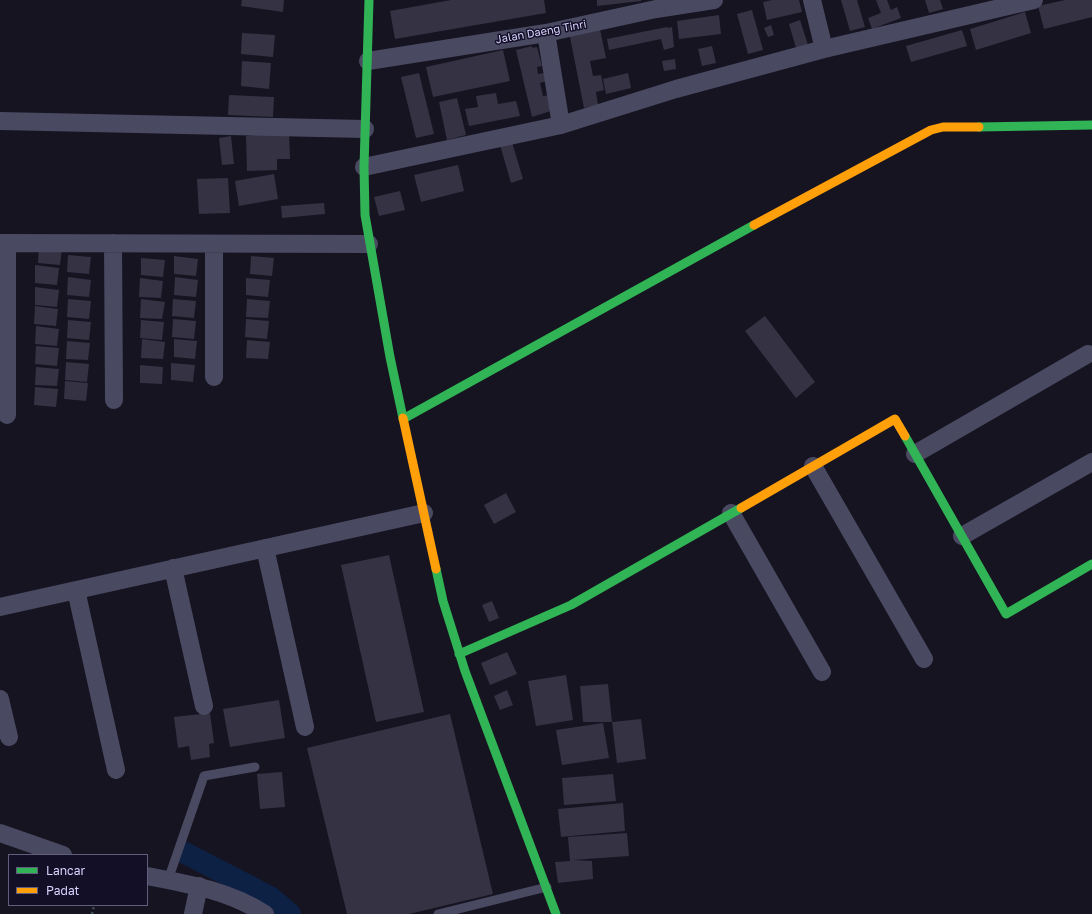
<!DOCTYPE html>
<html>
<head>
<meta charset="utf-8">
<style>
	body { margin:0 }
	#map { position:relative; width:1092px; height:914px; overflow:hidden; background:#161421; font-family:"Golos Text",sans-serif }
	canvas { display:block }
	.legend { position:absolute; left:8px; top:854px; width:140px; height:52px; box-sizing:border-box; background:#130f26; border:1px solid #625e7d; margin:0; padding:5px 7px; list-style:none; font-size:12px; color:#d9d4ff }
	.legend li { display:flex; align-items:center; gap:8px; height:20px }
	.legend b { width:20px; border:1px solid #625e7d }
</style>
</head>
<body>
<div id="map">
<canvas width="1092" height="914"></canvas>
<ul class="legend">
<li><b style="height:5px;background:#30b455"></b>Lancar</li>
<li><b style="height:5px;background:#ff9f0a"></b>Padat</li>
</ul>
</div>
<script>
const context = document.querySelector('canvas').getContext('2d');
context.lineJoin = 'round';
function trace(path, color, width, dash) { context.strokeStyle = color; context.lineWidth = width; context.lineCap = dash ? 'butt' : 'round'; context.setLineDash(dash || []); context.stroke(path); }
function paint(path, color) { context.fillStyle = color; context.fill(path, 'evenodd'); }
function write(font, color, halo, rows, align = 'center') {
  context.font = font + ' "Golos Text",sans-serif'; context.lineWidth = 3; context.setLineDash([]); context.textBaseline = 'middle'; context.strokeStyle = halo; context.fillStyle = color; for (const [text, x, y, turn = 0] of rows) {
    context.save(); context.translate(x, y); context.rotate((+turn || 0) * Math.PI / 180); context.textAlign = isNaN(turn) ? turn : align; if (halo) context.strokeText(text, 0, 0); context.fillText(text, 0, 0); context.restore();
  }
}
const canal = new Path2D(`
	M185 853 270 897 290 914`);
const building = new Path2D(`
	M242 0H284L283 12 241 6Z
	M451 0H544L546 13 395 39 390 11Z
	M597 0H641V1L597 6Z
	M772 0H799L802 12 767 20 763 2Z
	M841 0H857L865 27 850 31Z
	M876 0H887L891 10 897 7 901 18 872 29 868 18 881 13Z
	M925 0H940L943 9 929 13Z
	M1065 0H1092V17L1044 29 1038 6Z
	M752 10 763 50 748 54 737 14Z
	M1025 12 1031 33 976 50 970 29Z
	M719 15 721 34 679 39 677 21Z
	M800 20 808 45 796 48 789 24Z
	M771 25 774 35 768 37 764 28Z
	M667 27 668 28 672 27 674 47 664 50 661 39 609 50 607 39Z
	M600 29 606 58 590 61 593 76 601 75 604 90 596 92 598 105 584 108 569 32Z
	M962 30 967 46 911 62 906 46Z
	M242 33 275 35 273 57 241 54Z
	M532 46V48L537 47 542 66 537 67 538 74 545 73 547 81 540 83 543 96 550 95 554 110 532 117 516 50Z
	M712 46 716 63 702 66 698 49Z
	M503 50 510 81 433 97 426 67Z
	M675 59 676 69 664 71 662 61Z
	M242 61 271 63 269 89 241 86Z
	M419 73 434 134 416 138 401 77Z
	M628 73 631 88 606 94 603 79Z
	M496 93 498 104 516 101 520 116 469 126 465 109 478 107 476 96Z
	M229 95 274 97 273 117 228 115Z
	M457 98 466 135 447 140 439 102Z
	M289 132 290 159H277V170L247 171 246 136Z
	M231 136 234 164 222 165 219 138Z
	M512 142 523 179 511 183 500 145Z
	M458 165 464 191 421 202 414 175Z
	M274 174 278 199 239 206 235 181Z
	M228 178 230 213 199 214 197 179Z
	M400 191 405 210 379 216 374 197Z
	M324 203 325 214 282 218 281 206Z
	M39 245 62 248 60 265 38 263Z
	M68 255 91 257 89 274 67 272Z
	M174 256 198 259 196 276 174 274Z
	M251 256 274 258 272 276 250 274Z
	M141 258 165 260 163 277 141 275Z
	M35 265 59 268 57 285 35 283Z
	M68 277 91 280 89 297 67 295Z
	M175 277 198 280 196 297 174 295Z
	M140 278 163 281 161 298 139 297Z
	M246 278 270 280 268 297 246 295Z
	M35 287 59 290 57 307 35 305Z
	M68 299 91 301 89 319 67 317Z
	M141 299 165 302 162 319 140 318Z
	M173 299 196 301 194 318 172 316Z
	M247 299 270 301 268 318 246 317Z
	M35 306 58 309 56 326 34 324Z
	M765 316 815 382 796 398 745 331Z
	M173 319 196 321 194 339 172 337Z
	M246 319 269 321 267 339 245 337Z
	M68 320 91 322 89 340 67 338Z
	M141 320 164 322 162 340 140 338Z
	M36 326 59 329 57 346 35 344Z
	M142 339 165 342 163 359 141 358Z
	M174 339 197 341 195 359 174 357Z
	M247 340 270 342 268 359 246 358Z
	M67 341 90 343 88 360 66 359Z
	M36 346 59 348 57 366 35 364Z
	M66 362 89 364 87 382 65 380Z
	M171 363 195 365 193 382 171 380Z
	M140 365 163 367 162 384 140 383Z
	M36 367 59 369 57 386 35 385Z
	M65 381 88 383 86 401 64 399Z
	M35 387 58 389 56 407 34 405Z
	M506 493 516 512 494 524 484 505Z
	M389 555 424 712 376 722 341 565Z
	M492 601 499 618 489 622 482 605Z
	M507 652 517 674 490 685 481 663Z
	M566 675 573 720 536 726 528 681Z
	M608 684 612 722H583L580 686Z
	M507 690 513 705 500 710 494 696Z
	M279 700 285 738 230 747 223 709Z
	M210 713 214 743 209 744 210 757 191 760 189 746 178 748 174 717Z
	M450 714 493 894 409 914H347L307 748Z
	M641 719 646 759 617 763 612 722Z
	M603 723 609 758 562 765 556 730Z
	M282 772 285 807 260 809 257 774Z
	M613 774 616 801 564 805 562 778Z
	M623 803 625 831 561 837 558 809Z
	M627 833 629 856 573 860 592 861 593 879 558 883 555 862 570 861 568 837Z`);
const path = new Path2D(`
	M92 914 94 905`);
const lane = new Path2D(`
	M168 880 204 776 255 767
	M438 914 547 887`);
const street = new Path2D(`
	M812 0 824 49
	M546 33 561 125
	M368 61 546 33 656 9 714 0
	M0 121 365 129
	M364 167 561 125 676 89 824 49 1034 0
	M0 243 369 244
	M7 243V415
	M113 243 114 400
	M214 244V377
	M915 454 1088 354
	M813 466 924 659
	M731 513 822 672
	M962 536 1092 462
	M265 548 305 727
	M173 568 204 706
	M76 590 116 770
	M0 607 424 513
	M0 699 9 737
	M0 833 63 855
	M147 876C189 884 229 891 265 914
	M193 914 199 886`);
const fast = new Path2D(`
	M369 0 364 167 365 215 390 357 403 418
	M979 127 1092 125
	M403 419 754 225
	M905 436 1006 614 1092 564
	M436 569 443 601 465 671 556 914
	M459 654 571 605 741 508`);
const slow = new Path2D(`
	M754 225 931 130 943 127H979
	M403 418 436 569
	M741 508 895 419 905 436`);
const streetNames = [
	["Jalan Daeng Tinri",541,32,-10]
];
trace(canal, '#0d2144', 22);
paint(building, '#343243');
trace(path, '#44505f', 2.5, [2, 3]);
trace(lane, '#4a4962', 9);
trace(street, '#4a4962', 18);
trace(fast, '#30b455', 9);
trace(slow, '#ff9f0a', 9);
write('11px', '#d9d4ff', '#130f26', streetNames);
</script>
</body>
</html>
